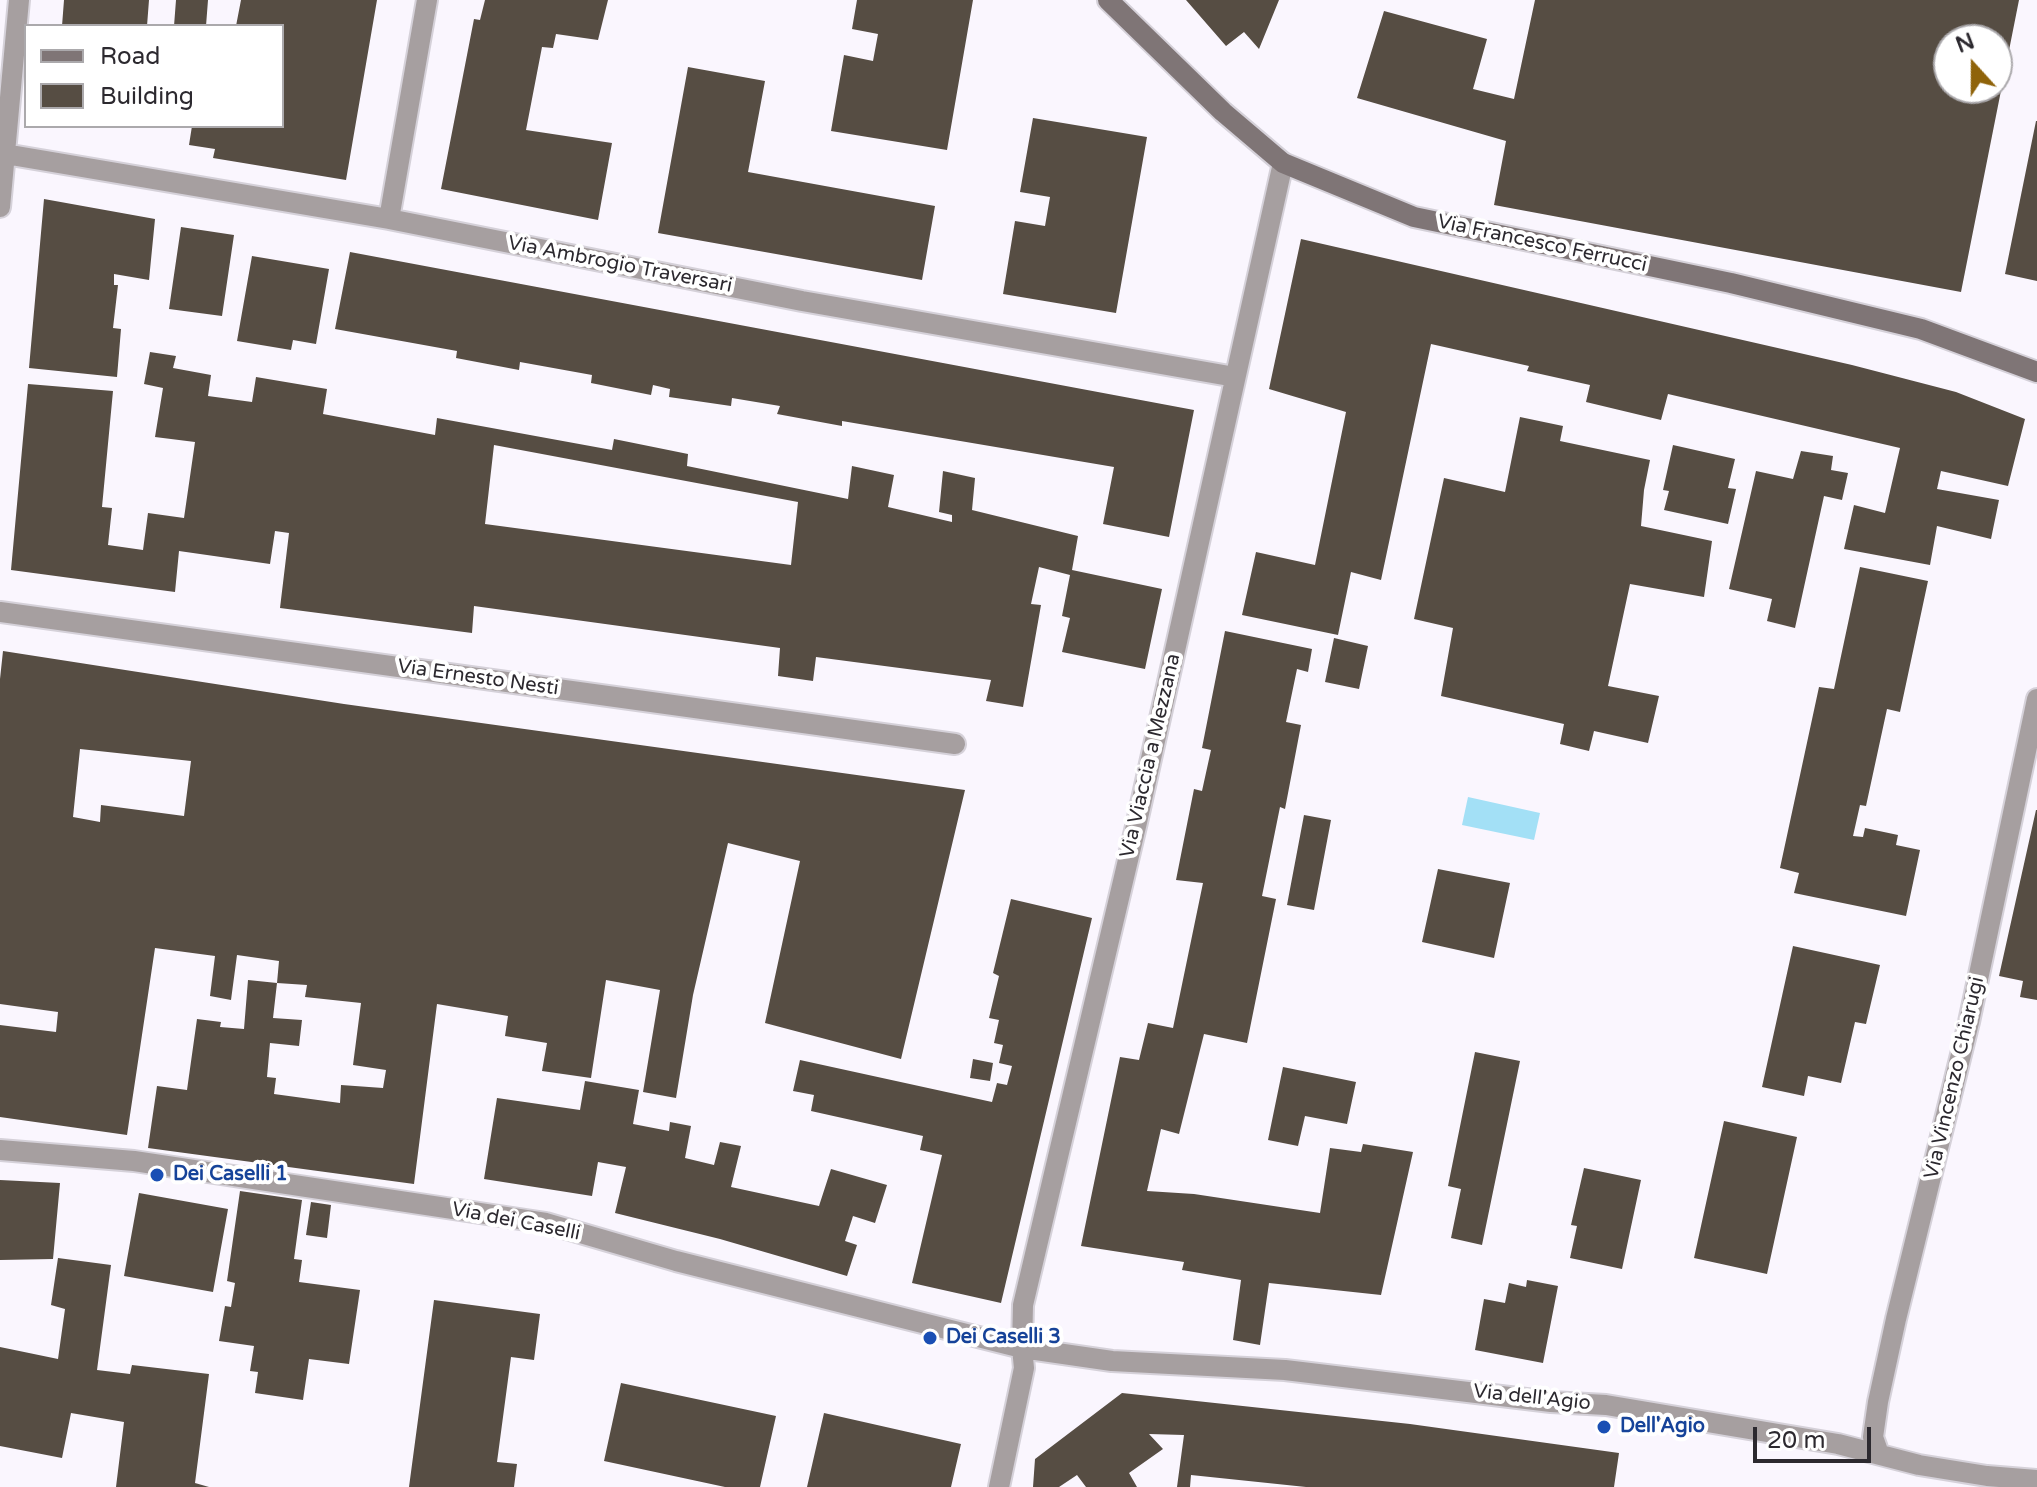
<!DOCTYPE html>
<html>
<head>
<meta charset="utf-8">
<style>
	body { margin:0 }
	#map { position:relative; width:2037px; height:1487px; overflow:hidden; background:#faf6fe; font-family:"Varela Round",sans-serif }
	canvas { display:block }
	.legend { position:absolute; left:24px; top:24px; width:260px; height:104px; box-sizing:border-box; background:#fff; border:2px solid #aba9ac; margin:0; padding:10px 14px; list-style:none; font-size:24px; color:#2c292f }
	.legend li { display:flex; align-items:center; gap:16px; height:40px }
	.legend b { width:40px; border:2px solid #aba9ac }
	.north { position:absolute; left:1933px; top:24px; width:80px; height:80px; box-sizing:border-box; background:#fff; border:2px solid #aba9ac; border-radius:50%; rotate:339deg; font-size:22px; font-weight:700; line-height:32px; text-align:center; color:#2c292f }
	.north::after { content:''; display:block; margin:auto; width:28px; height:36px; background:#8f630a; clip-path:polygon(50% 0,100% 100%,50% 72%,0 100%) }
	.scale { position:absolute; left:1753px; top:1427px; width:118px; height:36px; box-sizing:border-box; border:4px solid #2c292f; border-top:0; padding-left:10px; font-size:24px; line-height:28px; white-space:nowrap; color:#2c292f; -webkit-text-stroke:6px #fff; paint-order:stroke }
</style>
</head>
<body>
<div id="map">
<canvas width="2037" height="1487"></canvas>
<ul class="legend">
<li><b style="height:10px;background:#7f7576"></b>Road</li>
<li><b style="height:22px;background:#564d43"></b>Building</li>
</ul>
<div class="north">N</div>
<div class="scale">20 m</div>
</div>
<script>
const context = document.querySelector('canvas').getContext('2d');
context.lineJoin = 'round';
function paint(path, color) { context.fillStyle = color; context.fill(path, 'evenodd'); }
function trace(path, color, width, dash) { context.strokeStyle = color; context.lineWidth = width; context.lineCap = dash ? 'butt' : 'round'; context.setLineDash(dash || []); context.stroke(path); }
function write(font, color, halo, rows, align = 'center') {
  context.font = font + ' "Varela Round",sans-serif'; context.lineWidth = 8; context.setLineDash([]); context.textBaseline = 'middle'; context.strokeStyle = halo; context.fillStyle = color; for (const [text, x, y, turn = 0] of rows) {
    context.save(); context.translate(x, y); context.rotate((+turn || 0) * Math.PI / 180); context.textAlign = isNaN(turn) ? turn : align; if (halo) context.strokeText(text, 0, 0); context.fillText(text, 0, 0); context.restore();
  }
}
const water = new Path2D(`
	M1468 797 1540 813 1534 840 1462 825Z`);
const building = new Path2D(`
	M64 0H149L147 26H62Z
	M176 0H208L206 26H174Z
	M241 0H377L346 180 213 158 215 149 189 145 192 126H282V26H236Z
	M485 0H608L598 40 556 34 553 48 542 47 526 130 612 143 598 220 441 189 474 19 480 20Z
	M857 0H973L947 150 831 131 844 55 873 61 878 34 852 29Z
	M1186 0H1279L1259 49 1244 32 1226 46Z
	M1535 0H2019L1961 292 1494 205 1506 141 1357 98 1384 11 1487 39 1473 89 1514 99ZM1949 40H1997V88H1949Z
	M688 67 765 81 748 172 935 206 922 280 658 233Z
	M1033 118 1147 137 1116 313 1003 294 1015 221 1045 226 1050 197 1020 192Z
	M2036 121H2037V281L2005 274Z
	M44 199 155 219 149 280 114 274V285H118L113 328 121 329 117 377 29 368Z
	M181 227 234 235 222 316 169 309Z
	M1301 239 1852 365 1956 392 2025 419 2008 486 1941 471 1937 489 1999 500 1991 539 1937 526 1930 565 1844 549 1854 505 1885 513 1900 448 1668 394 1661 420 1586 402 1590 385 1527 371 1529 366 1431 344 1381 580 1351 572 1338 635 1242 615 1256 552 1315 565 1346 412 1269 389Z
	M350 252 1194 410 1169 537 1103 524 1114 467 842 421V426L777 414 780 406 732 398 731 406 669 397 670 389 653 385 651 395 591 383 592 375 520 362 519 370 456 358 457 351 335 329Z
	M252 256 329 269 316 344 293 340 291 350 237 341Z
	M150 352 176 356 173 368 211 375 208 396 252 402 256 377 327 389 323 414 435 435 437 418 612 450 614 439 688 454 687 466 848 499 852 466 894 475 888 507 952 522V515L939 512 943 471 975 478 972 510 1078 536 1072 570 1162 589 1145 669 1062 652 1070 618 1062 616 1070 575 1039 567 1031 604 1041 605 1023 707 986 701 991 680 816 657 813 681 778 676 780 648 474 606 472 633 280 608 289 533 275 531 270 564 179 551 175 592 11 570 28 384 113 391 102 507 112 508 108 545 143 550 148 513 184 518 195 442 155 437 163 388 144 384ZM494 445 798 502 791 565 485 524Z
	M1520 417 1563 426 1560 441 1650 460 1644 490 1641 526 1712 541 1704 597 1630 584 1608 686 1659 696 1648 743 1594 731 1589 751 1560 744 1564 724 1441 696 1453 628 1414 619 1444 478 1505 492Z
	M1673 445 1735 459 1728 488 1736 489 1728 524 1664 510 1669 491 1663 490Z
	M1801 451 1833 456 1831 470 1848 473 1842 500 1824 496 1795 628 1767 621 1772 599 1729 589 1756 471 1793 479Z
	M1860 567 1928 581 1900 712 1887 709 1866 806 1860 805 1853 836 1863 837 1865 828 1898 835 1896 845 1920 850 1906 916 1794 893 1799 873 1780 868 1819 687 1834 689Z
	M1225 631 1312 649 1308 672 1297 669 1286 722 1301 725 1285 809 1280 807 1262 896 1276 899 1247 1043 1204 1034 1179 1134 1161 1129 1147 1191 1194 1194 1320 1213 1330 1148 1361 1152 1363 1144 1413 1152 1381 1295 1269 1283 1260 1345 1233 1340 1241 1280 1182 1270 1184 1262 1081 1246 1120 1057 1139 1060 1148 1023 1173 1028 1203 883 1176 880 1194 789 1202 791 1211 750 1202 748Z
	M1334 638 1368 646 1359 689 1325 682Z
	M3 651 344 704 965 790 901 1059 765 1023 800 861 728 843 693 995 676 1098 643 1092 660 990 606 980 591 1078 542 1071 547 1043 505 1036 508 1016 437 1004 414 1184 148 1148 157 1086 187 1090 197 1019 221 1022 220 1027 244 1029 248 980 277 983 273 1018 302 1020 299 1046 270 1043 267 1077 276 1078 274 1094 340 1103 341 1085 383 1088 386 1070 353 1065 361 1003 305 997 307 985 277 983 279 961 237 955 231 1000 210 996 215 956 155 948 127 1135 0 1117V1025L56 1032 58 1012 0 1004V679ZM80 749 191 761 184 816 101 805 100 822 73 817Z
	M2036 810H2037V1000L2020 997 2023 981 1999 976Z
	M1304 815 1331 820 1314 910 1287 905Z
	M1438 869 1510 883 1494 958 1422 942Z
	M1011 899 1092 918 1001 1303 912 1283 942 1155 920 1150 923 1136 811 1111 814 1095 793 1091 800 1060 992 1102 997 1083 1007 1085 1012 1066 999 1063 1003 1045 994 1043 999 1020 989 1018 999 976 993 973Z
	M1793 946 1880 965 1866 1024 1855 1022 1841 1083 1808 1076 1804 1096 1762 1087Z
	M1475 1052 1520 1061 1482 1245 1451 1238 1461 1189 1448 1186Z
	M973 1059 993 1063 990 1081 970 1078Z
	M1283 1067 1356 1082 1347 1124 1305 1116 1298 1146 1268 1140Z
	M585 1081 639 1090 633 1124 669 1131 670 1122 691 1126 685 1158 714 1165 720 1142 741 1146 731 1187 819 1206 831 1169 887 1185 875 1223 853 1216 845 1241 857 1245 847 1276 720 1239 615 1213 626 1167 598 1162 592 1196 484 1179 497 1098 580 1110Z
	M1724 1121 1797 1137 1767 1274 1694 1258Z
	M1584 1168 1641 1180 1622 1269 1570 1258 1577 1226 1571 1225Z
	M0 1180 60 1183 53 1259 0 1260Z
	M240 1191 302 1200 294 1259 302 1260 299 1282 360 1290 349 1364 309 1359 303 1400 255 1393 258 1372 250 1371 254 1346 219 1341 225 1306 231 1307 235 1283 227 1281Z
	M139 1193 228 1209 213 1292 124 1276Z
	M311 1202 331 1205 327 1238 306 1235Z
	M58 1258 111 1265 97 1370 130 1374 132 1365 209 1374 195 1483 209 1487H116L124 1422 71 1413 62 1458 0 1446V1347L58 1359 65 1309 51 1305Z
	M1527 1280 1558 1286 1543 1363 1475 1350 1484 1299 1505 1303 1509 1283 1526 1287Z
	M434 1300 540 1314 534 1360 511 1357 497 1462 517 1464 514 1487H409Z
	M621 1383 776 1416 760 1487H725L604 1461Z
	M1122 1393 1410 1424 1619 1453 1614 1487H1306L1191 1475 1190 1487H1177L1184 1435 1149 1434 1163 1449 1129 1473 1137 1487H1086L1077 1475 1059 1487H1033L1035 1459Z
	M824 1413 961 1444 951 1487H807Z`);
const street = new Path2D(`
	M5 154 389 219 802 301 1235 377
	M0 207 19 0
	M389 219 427 0
	M0 612 955 744
	M0 1150 134 1161 546 1223 676 1261 1022 1348 1112 1361 1285 1370 1551 1402 1606 1405 1838 1444 1919 1465 1987 1476 2037 1480
	M1879 1454 1873 1437 1878 1402 1896 1319 1969 1022 2037 699
	M999 1487 1024 1368 1022 1348 1023 1305 1137 822 1283 163`);
const secondary = new Path2D(`
	M1108 0 1223 112 1283 163 1414 217 1731 283 1921 329 2037 372`);
const markers = [
	[157,1175,8,"#1a4fb4"],
	[930,1338,8,"#1a4fb4"],
	[1604,1427,8,"#1a4fb4"]
];
const streetNames = [
	["Via Francesco Ferrucci",1542,244,12],
	["Via Ambrogio Traversari",620,265,11],
	["Via Ernesto Nesti",478,678,8],
	["Via Viaccia a Mezzana",1151,756,-77],
	["Via Vincenzo Chiarugi",1955,1078,-77],
	["Via dei Caselli",516,1222,11],
	["Via dell'Agio",1532,1398,6]
];
const transitNames = [
	["Dei Caselli 1",173,1175],
	["Dei Caselli 3",946,1338],
	["Dell'Agio",1620,1427]
];
paint(water, '#a3e0f6');
paint(building, '#564d43');
trace(street, '#d5d1d9', 24);
trace(secondary, '#d5d1d9', 24);
trace(street, '#a69fa0', 20);
trace(secondary, '#7f7576', 20);
for (const [x, y, r, color] of markers) { const dot = new Path2D(); dot.arc(x, y, r, 0, 2 * Math.PI); context.fillStyle = color; context.fill(dot); trace(dot, '#fff', 3); }
write('20px', '#2c292f', '#fff', streetNames);
write('bold 20px', '#164399', '#fff', transitNames, 'left');
</script>
</body>
</html>
